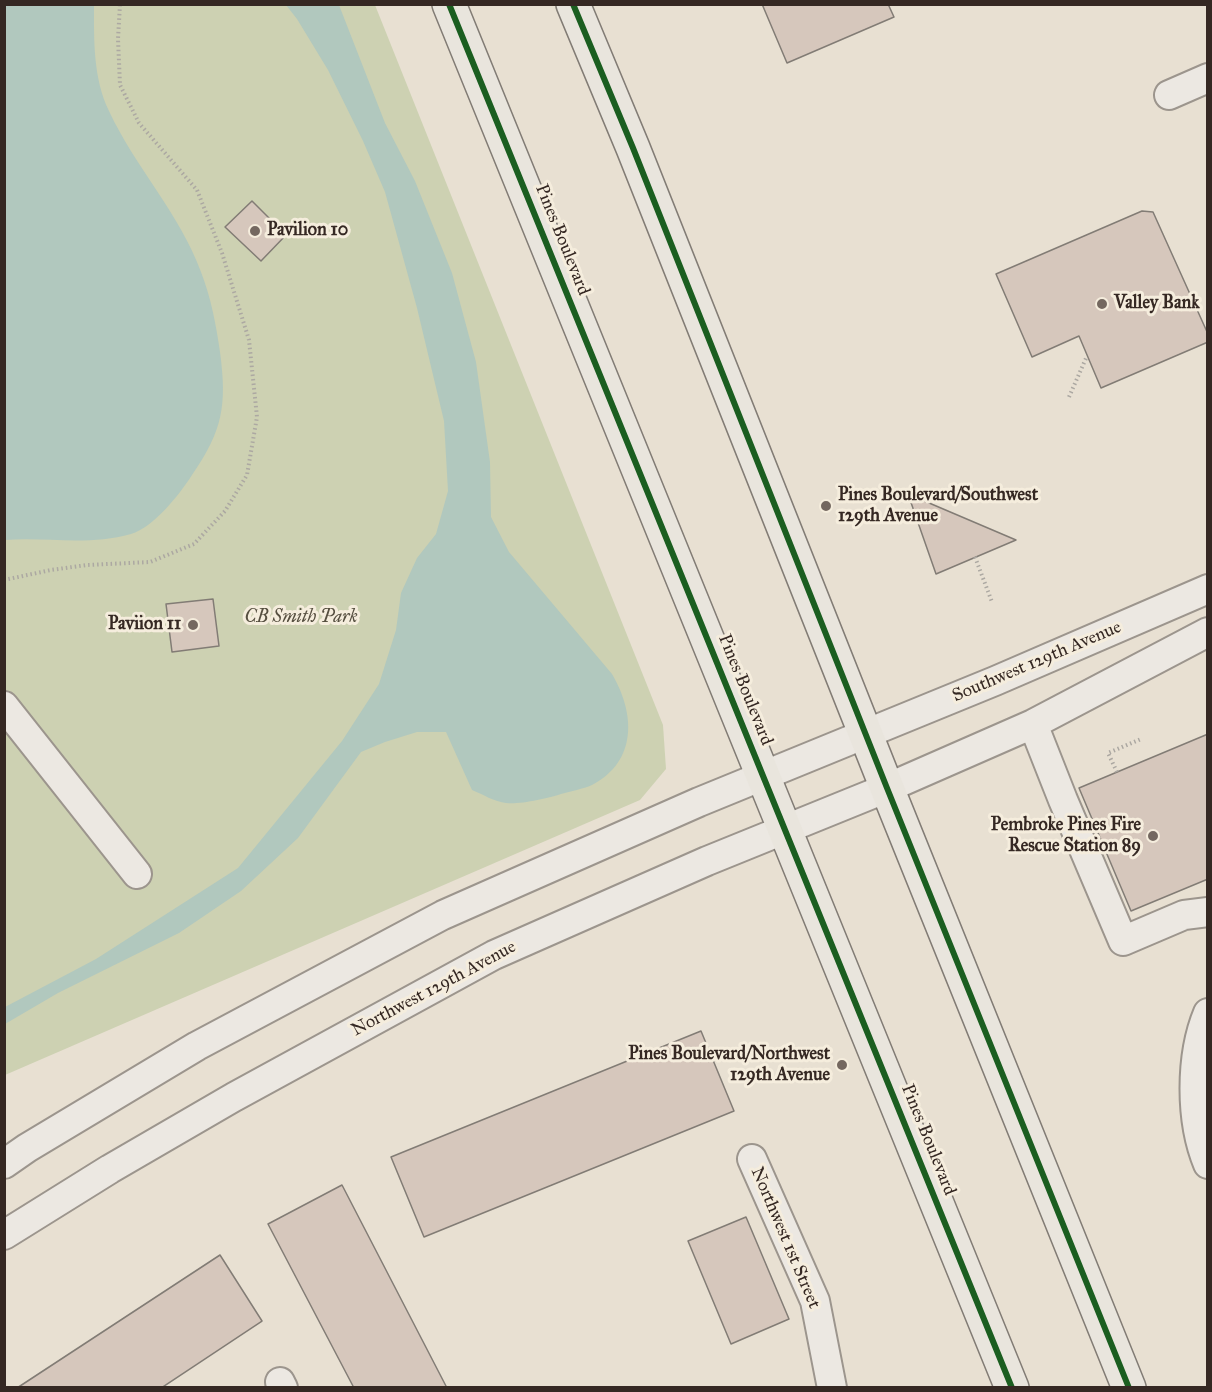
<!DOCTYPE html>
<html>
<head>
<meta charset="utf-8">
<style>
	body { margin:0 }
	#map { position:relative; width:1212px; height:1392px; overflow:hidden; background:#e8e0d2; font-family:"IM FELL Great Primer",serif }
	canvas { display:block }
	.frame { position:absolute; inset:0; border:6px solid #352823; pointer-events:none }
</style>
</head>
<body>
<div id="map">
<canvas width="1212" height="1392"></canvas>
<div class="frame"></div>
</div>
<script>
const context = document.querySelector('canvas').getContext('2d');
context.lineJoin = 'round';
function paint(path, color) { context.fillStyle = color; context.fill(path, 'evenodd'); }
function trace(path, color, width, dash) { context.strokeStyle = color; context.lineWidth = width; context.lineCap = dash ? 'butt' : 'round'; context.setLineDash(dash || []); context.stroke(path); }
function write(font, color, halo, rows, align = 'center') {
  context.font = font + ' "IM FELL Great Primer",serif'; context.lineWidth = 6; context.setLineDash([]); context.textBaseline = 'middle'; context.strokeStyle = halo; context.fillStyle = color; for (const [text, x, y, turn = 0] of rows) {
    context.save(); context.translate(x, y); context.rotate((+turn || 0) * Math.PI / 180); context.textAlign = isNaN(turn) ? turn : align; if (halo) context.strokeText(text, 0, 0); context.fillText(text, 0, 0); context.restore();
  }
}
const green = new Path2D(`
	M5 5H375L663 725 666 769 640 800 5 1075Z`);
const water = new Path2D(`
	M5 4 94 5C94 40 93 78 109 111 135 167 180 214 201 272 211 298 216 324 220 352 227 405 223 430 192 475 179 495 154 527 131 534 89 546 47 537 5 540Z
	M286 5H339L385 123 415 181 452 273 476 362 490 462 491 517 509 552 612 674C635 713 638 761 592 785 583 789 571 791 561 794 549 798 518 805 506 803 495 802 482 794 472 790L446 732H417L385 742 361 752 298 838 241 891 179 933 58 993 5 1024V1007L96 959 238 868 342 741 379 684 396 630 401 593 417 558 436 534 448 491 444 421 417 308 385 192 363 141 328 70 297 19Z`);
const building = new Path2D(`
	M762 4H888L894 17 787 63Z
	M252 201 286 235 261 261 225 227Z
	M1142 211 1153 212 1208 334V342L1101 388 1079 336 1032 357 996 274Z
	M908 494 1016 540 936 574Z
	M213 599 219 646 172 652 166 604Z
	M1208 734V879L1131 911 1079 788Z
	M701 1031 734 1111 424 1237 391 1157Z
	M342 1185 447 1388H354L268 1224Z
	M746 1217 789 1319 731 1344 688 1241Z
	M220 1255 262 1321 161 1388H17Z`);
const path = new Path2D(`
	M1069 397 1087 356
	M975 557 992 602
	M4 580 51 570 87 565 150 562 194 544 225 511 247 475 257 417 249 340 222 253 197 190 139 123 120 85 118 39 120 4
	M1117 772 1108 753 1141 739`);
const minor = new Path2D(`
	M1169 95 1208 78
	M4 706 137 874
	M1033 724 1063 800 1123 941 1184 915 1208 912
	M1208 1013C1190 1056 1190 1121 1208 1164
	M752 1159 815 1301 832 1388
	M4 1164 27 1148 197 1046 443 915 699 802 995 681 1208 589
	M4 1235 110 1169 234 1097 494 955 707 861 887 788 1033 724 1208 632
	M280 1382 283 1388`);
const highway = new Path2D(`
	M449 4 1012 1388
	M573 4 633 148 887 788 1129 1388`);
const cycleway = new Path2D(`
	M449 4 1012 1388
	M573 4 633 148 887 788 1129 1388`);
const markers = [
	[255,231,6,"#746860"],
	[1102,304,6,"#746860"],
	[826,506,6,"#746860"],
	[193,625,6,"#746860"],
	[1153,836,6,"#746860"],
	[842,1065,6,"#746860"]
];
const poiNames = [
	["Pavilion 10",267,231],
	["Valley Bank",1114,304],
	["Pines Boulevard/Southwest",838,496],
	["129th Avenue",838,517],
	["Paviion 11",181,625,"right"],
	["Pembroke Pines Fire",1141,826,"right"],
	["Rescue Station 89",1141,847,"right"],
	["Pines Boulevard/Northwest",830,1055,"right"],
	["129th Avenue",830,1076,"right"]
];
const streetNames = [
	["Pines Boulevard",562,240,68],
	["Southwest 129th Avenue",1037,662,-23],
	["Pines Boulevard",745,690,68],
	["Northwest 129th Avenue",434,989,-28],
	["Pines Boulevard",928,1140,68],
	["Northwest 1st Street",785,1238,67]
];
const parkNames = [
	["CB Smith Park",301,618]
];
paint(green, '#cdd1b2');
paint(water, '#b1c8be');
paint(building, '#d6c7bc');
trace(building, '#827c75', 1.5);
trace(minor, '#9c958d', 32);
trace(highway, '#827c75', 36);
trace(path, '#aca8a2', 4, [1.5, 3]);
trace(minor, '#ece8e2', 28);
trace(highway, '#e9e5dd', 33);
trace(cycleway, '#1b5e20', 6);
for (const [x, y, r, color] of markers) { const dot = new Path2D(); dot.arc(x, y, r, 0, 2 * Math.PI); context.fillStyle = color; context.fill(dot); trace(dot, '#f5eddd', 2); }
write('bold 18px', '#352823', '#f5eddd', poiNames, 'left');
write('18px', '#352823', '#f5eddd', streetNames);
write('italic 18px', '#564f40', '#f5eddd', parkNames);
</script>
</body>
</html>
